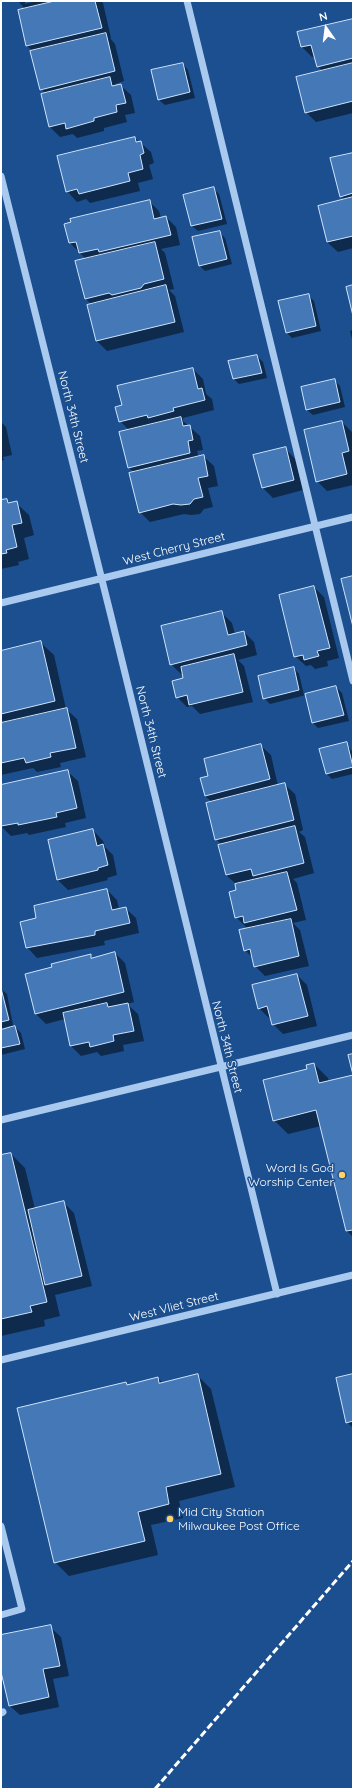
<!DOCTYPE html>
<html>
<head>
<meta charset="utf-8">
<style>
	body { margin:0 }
	#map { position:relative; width:354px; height:1790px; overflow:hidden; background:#1b4f8f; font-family:Quicksand,sans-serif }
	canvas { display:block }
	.frame { position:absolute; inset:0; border:2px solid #fff; pointer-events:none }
	.north { position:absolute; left:306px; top:8px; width:40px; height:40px; -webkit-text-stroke:3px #1b4f8f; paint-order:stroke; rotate:346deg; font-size:11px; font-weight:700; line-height:16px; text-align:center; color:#fff }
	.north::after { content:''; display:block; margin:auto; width:14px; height:18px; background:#fff; clip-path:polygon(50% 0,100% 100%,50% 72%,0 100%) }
</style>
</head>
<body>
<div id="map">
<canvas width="354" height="1790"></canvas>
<div class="frame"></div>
<div class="north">N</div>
</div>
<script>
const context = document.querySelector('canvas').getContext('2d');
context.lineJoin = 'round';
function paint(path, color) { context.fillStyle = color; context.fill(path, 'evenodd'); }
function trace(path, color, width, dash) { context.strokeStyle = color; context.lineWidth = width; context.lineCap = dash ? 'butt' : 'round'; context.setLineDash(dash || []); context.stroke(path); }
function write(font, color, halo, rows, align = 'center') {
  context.font = font + ' Quicksand,sans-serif'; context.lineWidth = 3; context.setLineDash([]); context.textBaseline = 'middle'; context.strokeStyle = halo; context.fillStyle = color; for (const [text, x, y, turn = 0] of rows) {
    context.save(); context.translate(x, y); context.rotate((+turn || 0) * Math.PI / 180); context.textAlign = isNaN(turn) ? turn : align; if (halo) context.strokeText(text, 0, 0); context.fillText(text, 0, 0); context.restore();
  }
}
const shadow = new Path2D(`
	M18 1H28L25 2V4L37 1H101L103 3 111 38H110L115 44 124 81 115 84 117 86 120 85 131 95 135 113 125 115 127 122 104 128V131L77 138 73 134 60 137 50 127 42 95 46 94 41 89 33 51 27 46 19 11 25 9Z
	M353 20V113L316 122 306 112 323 71 318 67 315 56 312 57 302 47Z
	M183 64 188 70 195 98 165 105 159 100Z
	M135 138 151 152 154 163 149 165 153 179 138 183 140 191 90 203 86 199 77 202 67 191Z
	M353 154V248L338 252 327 242 345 200 341 196Z
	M214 189 219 194 227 224 198 231 192 226Z
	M149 201 159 211 161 218 166 217 176 227 180 245 161 249 165 253 174 289 169 290 175 296 184 332 107 351 97 341 88 305H92L85 298 86 259 70 243Z
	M219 232 225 238 232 264 205 271 200 266Z
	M308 295 314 301 321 331 292 338 287 333Z
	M353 330V343L350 331Z
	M257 356 263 362 267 378 239 384 234 379Z
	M193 369 203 379 206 394 212 399 214 410 183 418V421L200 436 203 450 197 451 199 458 203 456 214 466 218 486 208 488 213 507 204 509 200 514 191 515 184 514 150 522 140 512 135 473 129 468V430L120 421 123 406Z
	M334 380 340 386 345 407 313 415 307 410 302 388Z
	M1 422 6 427 12 455 3 457 4 460 1 461Z
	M342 422 352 432 353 437 352 463 353 485 327 491 317 481Z
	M285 448 295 459 303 490 273 498 262 487Z
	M7 500 11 504 16 503 29 515 34 535 24 538 29 559 18 562 19 565 1 569V501Z
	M314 587 324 597 339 658 327 661 328 666 315 669 311 665 306 666 295 656Z
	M222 613 232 623 235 634 244 632 254 642 257 655 238 660 244 666 253 702 200 714 192 706 187 707 177 697 185 679 184 674H181L171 664Z
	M41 643 54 655 66 709 77 719 86 757 60 763 61 767 37 772 33 768 1 775V652Z
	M294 668 299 674 304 695 336 687 342 693 349 721 318 728 313 723 306 695 270 704 264 698Z
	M346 743 353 753V774L332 779 326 773Z
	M260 745 271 755 278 786 284 784 295 794 303 830 299 832 305 837 314 873 293 879 297 883 306 920 293 923 300 930 309 966 265 976 255 966 253 958 245 950 252 929 250 927H246L236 917 238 891 236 884 226 875 222 845 216 839 212 802 205 796 209 776Z
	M67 771 78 781 86 818 65 823 66 827 29 835 27 833 11 836 1 826V786Z
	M93 830 103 841 105 847 113 855 117 875 107 878 108 880 68 890 58 880Z
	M107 890 117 900 119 909 125 908 136 918 139 933 104 941 105 945 37 958 27 947 38 919Z
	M115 953 125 963 134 1002 127 1004 138 1014 144 1041 123 1045 124 1051 101 1056 97 1052 81 1056 71 1046 65 1019 46 1024 35 1013 53 968 90 955 93 958Z
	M297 975 307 985 317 1026 283 1034 273 1024 271 1018H269L259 1008Z
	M1 989 7 994 13 1025 21 1033 25 1049 1 1055V1031L10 1028V1026L1 1029Z
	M314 1064 328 1078 329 1082 353 1076V1237L347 1231 321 1126 288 1134 274 1120 308 1070Z
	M11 1154 25 1168 35 1209 64 1203 74 1213 92 1286 55 1295 60 1316 44 1320 45 1326 1 1336V1156Z
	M197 1375 211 1389 235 1487 179 1501 183 1518 151 1525 158 1555 69 1576 55 1562 126 1383 128 1385 158 1378 163 1383Z
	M353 1375V1428L347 1422Z
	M50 1627 61 1637 69 1676 53 1679 59 1707 20 1715 9 1705 1 1667V1636Z`);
const building = new Path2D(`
	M55 1H95L102 28 26 46 18 10Z
	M353 19V58L317 67 311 45 301 47 297 32Z
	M106 33 115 71 40 90 30 51Z
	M183 63 190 92 158 100 151 70Z
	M353 63V101L305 113 296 77Z
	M110 77 112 86 121 84 126 103 116 105 117 112 94 118V121L66 129 65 123 49 127 41 94Z
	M135 137 136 142 141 141 144 153 140 155 143 169 128 173 130 181 79 194 77 189 66 192 57 156Z
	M353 153V193L340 197 330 158Z
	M214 187 222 219 191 226 183 195Z
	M353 197V236L327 242 318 206Z
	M150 200 154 219 166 216 171 235 99 252 98 249 79 253 76 242 69 243 64 224 71 222 70 219Z
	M220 231 227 259 199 266 192 237Z
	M155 242 164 279 144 284 141 288 112 295 109 293 85 299 75 261Z
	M166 285 175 322 96 341 87 305Z
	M353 285V316L346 287Z
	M309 294 316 326 286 333 278 301Z
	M257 355 262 373 233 379 228 361Z
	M193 368 198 389 202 388 205 400 173 408 174 411 148 418 147 415 119 422 115 407 122 405 117 386Z
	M335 379 340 402 306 410 301 387Z
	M181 417 183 426 190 425 193 440 188 441 190 453 128 468 119 432Z
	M342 421 349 451 342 453 347 474 316 482 304 430Z
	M286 447 294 480 262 488 253 455Z
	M204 455 208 476 198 478 203 497 194 499 190 504 181 505 173 504 139 513 129 473Z
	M7 499 8 503 17 501 22 523 12 525 17 547 6 550 7 553 1 554V500Z
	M353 576V627L341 579Z
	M314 586 330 648 317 651 319 656 304 660 303 655 294 657 279 595Z
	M222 611 228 635 244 631 247 645 170 665 161 626Z
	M41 641 55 701 1 714V651Z
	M234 654 243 692 189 705 187 695 176 698 172 681 183 678 181 667Z
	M294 667 299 690 263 699 258 676Z
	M336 686 344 715 312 723 305 694Z
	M67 708 76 748 50 753 51 757 26 763 24 758 1 763V723Z
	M347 742 353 767 326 774 319 749Z
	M261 744 270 779 205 796 200 778 208 776 204 759Z
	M68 770 77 808 56 813 57 817 18 825V823L1 826V785Z
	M285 783 294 820 215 840 206 803Z
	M295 826 304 863 253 876 251 869 226 875 218 845Z
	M93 829 97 846 103 844 108 865 98 868V870L57 880 48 840Z
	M287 872 297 910 244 923 243 916 235 918 229 892 236 890 235 884Z
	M107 889 112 910 126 907 130 923 95 931V935L26 948 20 922 36 918 34 906Z
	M291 919 299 956 254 967 250 949 244 951 239 930Z
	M115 952 124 992 35 1014 25 974 52 967 51 964 91 954V958Z
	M297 974 308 1016 272 1025 267 1006 258 1009 252 985Z
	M1 988 9 1020 1 1022Z
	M107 1003 108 1007 128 1003 134 1031 113 1035 114 1041 90 1047 89 1042 70 1046 63 1013Z
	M15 1026 20 1044 1 1048V1030Z
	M353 1054V1230L346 1231 316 1110 273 1121 263 1080 307 1069 306 1065 314 1063 319 1083 353 1075 348 1055Z
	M11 1153 47 1302 30 1306 32 1312 1 1319V1155Z
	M64 1201 82 1276 45 1285 28 1210Z
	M198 1374 221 1474 166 1487 169 1504 138 1512 145 1541 54 1563 17 1408 126 1382 127 1385 158 1377 159 1383Z
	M353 1374V1421L346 1423 336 1378Z
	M51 1625 60 1666 43 1669 49 1697 9 1706 1 1672V1635Z`);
const minor = new Path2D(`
	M187 1 353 681
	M1 176 110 612 277 1294
	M1 603 353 517
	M1 1120 353 1035
	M1 1360 353 1275
	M1 1526 22 1609 1 1615
	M1 1713 3 1712`);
const rail = new Path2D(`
	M155 1789 353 1561`);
const markers = [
	[342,1175,4,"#ffd166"],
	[170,1519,4,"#ffd166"]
];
const streetNames = [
	["North 34th Street",73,417,76],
	["West Cherry Street",174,549,-14],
	["North 34th Street",151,732,76],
	["North 34th Street",227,1047,76],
	["West Vliet Street",174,1307,-14]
];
const poiNames = [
	["Word Is God",334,1168],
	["Worship Center",334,1182],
	["Mid City Station",178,1512,"left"],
	["Milwaukee Post Office",178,1526,"left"]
];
paint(shadow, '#0007');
paint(building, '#4478b7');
trace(building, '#cfe3fa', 1);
trace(minor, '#a9c9ee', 7);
trace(rail, '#fff', 3, [7, 3]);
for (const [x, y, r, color] of markers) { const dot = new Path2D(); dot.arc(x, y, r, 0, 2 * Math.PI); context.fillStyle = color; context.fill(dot); trace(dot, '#1b4f8f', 1.5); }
write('12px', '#fff', '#1b4f8f', streetNames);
write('12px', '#fff', '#1b4f8f', poiNames, 'right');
</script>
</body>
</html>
